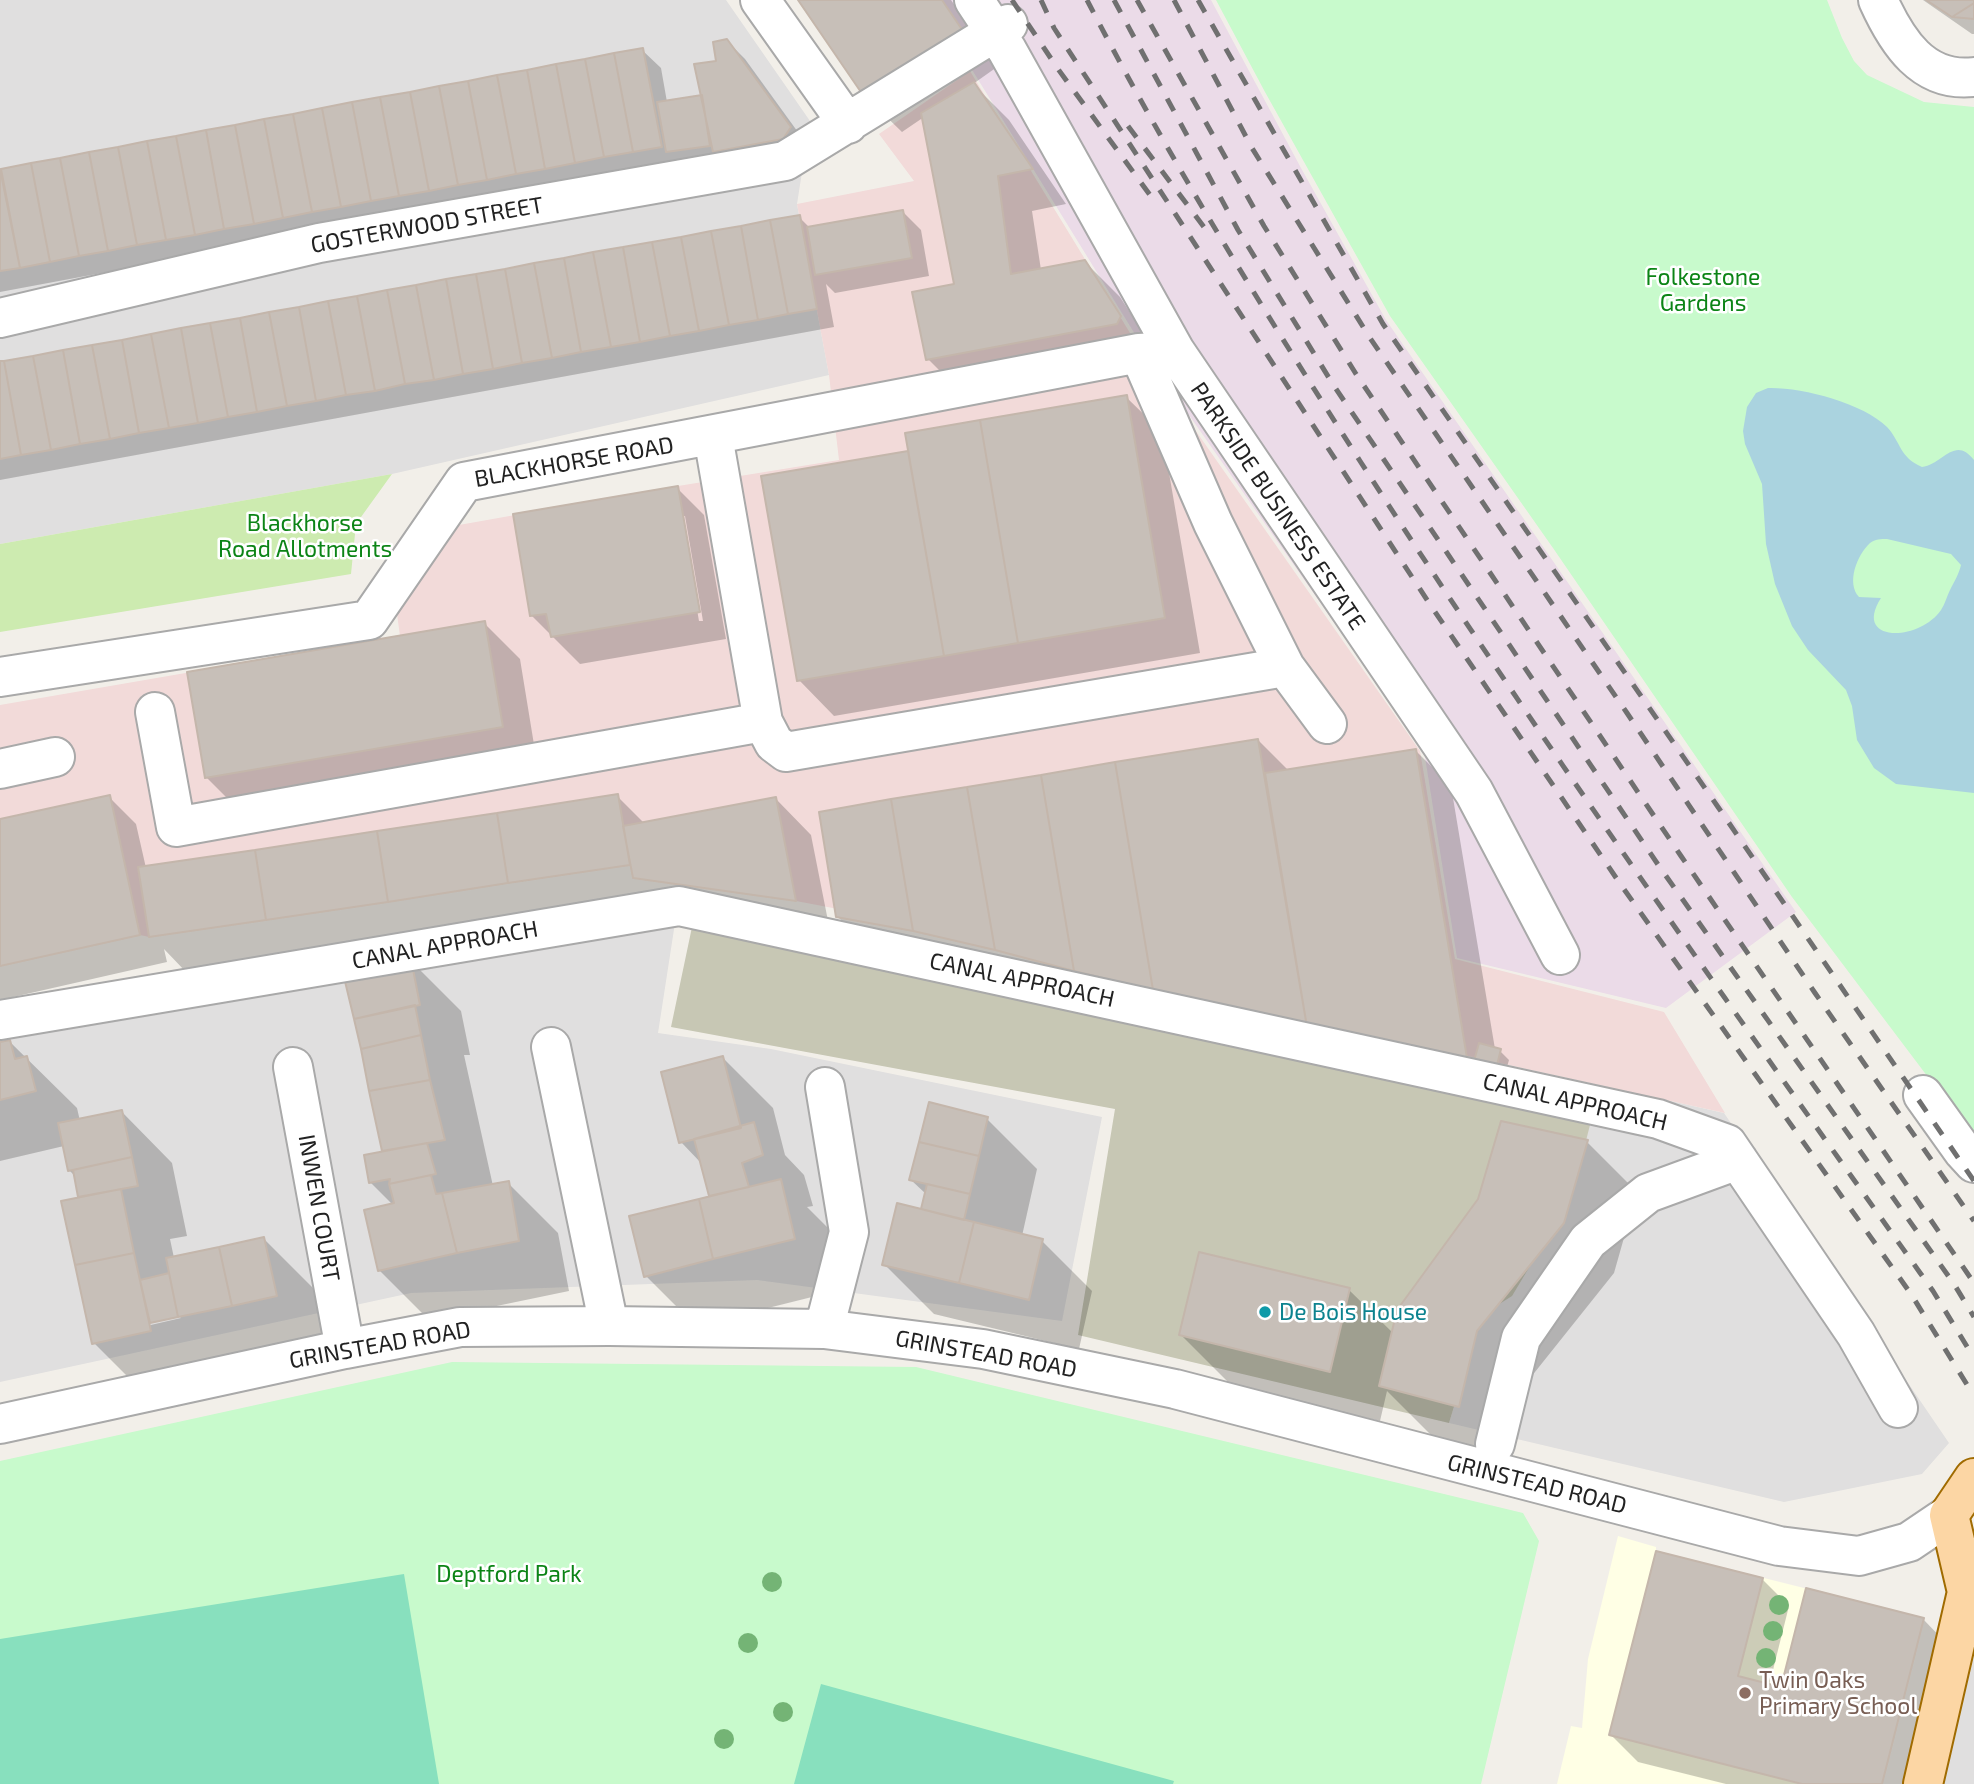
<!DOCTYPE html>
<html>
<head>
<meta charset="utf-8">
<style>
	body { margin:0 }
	canvas { display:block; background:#f2efe9 }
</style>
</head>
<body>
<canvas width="1974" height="1784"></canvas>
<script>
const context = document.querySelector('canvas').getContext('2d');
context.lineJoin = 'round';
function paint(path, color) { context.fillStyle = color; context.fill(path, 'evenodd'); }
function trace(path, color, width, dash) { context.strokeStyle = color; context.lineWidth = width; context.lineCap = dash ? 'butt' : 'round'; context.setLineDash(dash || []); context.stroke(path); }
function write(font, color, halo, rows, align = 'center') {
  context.font = font + ' "Exo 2",sans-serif'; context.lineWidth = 5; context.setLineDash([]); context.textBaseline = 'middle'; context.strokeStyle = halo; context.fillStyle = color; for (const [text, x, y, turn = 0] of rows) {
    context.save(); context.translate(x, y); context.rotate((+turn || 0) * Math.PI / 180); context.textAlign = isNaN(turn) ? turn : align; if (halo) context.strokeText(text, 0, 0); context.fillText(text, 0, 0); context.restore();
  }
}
const residential = new Path2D(`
	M0 0H726L810 121 797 204 829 375 392 474 0 544Z
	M675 923 658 1033 771 1049 1102 1117 1062 1321 757 1280 411 1293 0 1382V1014Z
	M1600 1085 1724 1113 1949 1443 1922 1474 1784 1502 1449 1423 1482 1315 1592 1117Z
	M1974 1657V1784H1942Z`);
const commercial = new Path2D(`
	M970 71 1149 364 1420 751 1455 959 1664 1012 1725 1113 1310 1021 838 909 796 901 633 878 630 865 149 937 140 935 0 966V705L400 636 397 614 459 525 678 486 839 460 829 375 797 204 914 181 879 134Z`);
const industrial = new Path2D(`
	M929 0H1211L1301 168 1386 320 1796 912 1666 1008 1457 958 1424 751 1154 365Z`);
const education = new Path2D(`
	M1618 1536 1656 1547V1551L1924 1618 1882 1784H1557L1571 1726 1582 1728 1588 1659Z`);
const construction = new Path2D(`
	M692 927 1592 1117 1572 1196 1512 1296 1482 1315 1449 1423 1078 1335 1115 1109 671 1027Z`);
const grass = new Path2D(`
	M392 474 356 524 351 574 0 632V544Z`);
const park = new Path2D(`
	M1216 0H1827L1842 38 1854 61 1867 75 1924 102 1974 107V1133L1949 1105 1792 897 1553 548 1390 316 1265 92Z
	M452 1362 916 1367 1523 1513 1539 1541 1481 1784H0V1461Z`);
const pitch = new Path2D(`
	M404 1574 439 1784H0V1639Z
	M821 1684 1174 1781 1173 1784H794Z`);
const water = new Path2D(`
	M1768 388C1801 387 1863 403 1887 427 1901 442 1899 457 1922 467 1943 464 1955 435 1974 460V793L1896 784 1874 768 1857 740 1852 706 1846 690 1808 650 1792 626 1775 584 1766 544 1762 484 1745 444 1743 431 1747 407 1756 393ZM1887 539 1951 554 1961 565C1959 574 1954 582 1950 590 1947 596 1945 604 1941 610 1919 642 1852 643 1881 598L1859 597C1846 583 1857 555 1870 543 1875 539 1881 539 1887 539Z`);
const shadow = new Path2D(`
	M800 0H951L997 67 973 84 1009 120 1066 204 1032 211 1041 270 1084 261 1120 297 1156 353 963 394 928 359 956 286 924 117 902 132 866 97Z
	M1923 0H1974V34H1972Z
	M727 41 745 59 808 146 680 165 0 292V170L642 50 661 68 667 102 704 96Z
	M903 212 921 230 929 276 835 293 826 284 834 327 0 480V363L799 217 810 228Z
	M1126 397 1162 432 1200 653 834 716 799 680 763 478 910 452Z
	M677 488 704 515 726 639 580 664 532 616ZM681 516H685L703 621H699Z
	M484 623 520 659 537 763 242 813 206 777Z
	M1258 740 1289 771 1415 750 1451 786 1495 1049 1500 1051 1509 1060 1503 1081 873 952 837 916Z
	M617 796 645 824 776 799 811 835 831 936 670 913 186 972 164 949 167 962 0 1000V822L109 797 136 824 146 868Z
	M411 961 461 1011 470 1055H464L493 1186 508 1183 558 1233 569 1291 429 1320 379 1270 393 1205 370 1182 384 1152 345 974Z
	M10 1042 77 1108 80 1121 122 1112 172 1163 187 1236 170 1239 174 1258 264 1239 314 1289 327 1346 144 1393 94 1343 80 1198 76 1177 69 1170 64 1146 0 1161V1044ZM178 1315 181 1318 142 1327 141 1323Z
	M723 1058 773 1108 785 1155 804 1175 813 1206 807 1207 831 1231 844 1289 696 1326 646 1276 711 1198 702 1164 681 1142Z
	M987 1119 1037 1169 1022 1236 1042 1241 1092 1291 1079 1349 934 1314 884 1264 922 1211 926 1194 911 1180Z
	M1587 1142 1637 1192 1614 1273 1527 1382 1509 1456 1431 1435 1387 1391 1380 1421 1231 1385 1181 1335 1349 1290 1393 1333Z
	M1762 1579 1789 1606 1769 1686 1783 1689 1923 1619 1950 1647 1916 1784H1726L1638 1762 1611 1735Z`);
const building = new Path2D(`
	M798 0H942L963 31 865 98Z
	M1926 0H1974V3L1952 17Z
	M1974 3V19L1952 17Z
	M727 39 791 127 783 139 713 152 694 64 716 61 713 42Z
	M643 48 662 147 633 152 614 53Z
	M614 53 633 152 604 157 585 59Z
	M585 59 604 157 575 163 556 64Z
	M556 64 575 163 545 169 527 70Z
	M527 70 545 169 516 174 497 75Z
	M497 75 516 174 487 180 468 81Z
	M468 81 487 180 458 185 439 86Z
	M974 82 1033 169 998 176 1011 274 1085 260 1121 316 1117 324 926 360 912 292 954 284 921 113Z
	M439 86 458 185 429 191 410 92Z
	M410 92 429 191 399 196 380 97Z
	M702 95 710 146 666 152 657 102Z
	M380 97 399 196 371 201 352 102Z
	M352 102 371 201 341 207 322 108Z
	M322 108 341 207 312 212 293 114Z
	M293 114 312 212 283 218 264 119Z
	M264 119 283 218 254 224 235 125Z
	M235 125 254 224 224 229 206 130Z
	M206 130 224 229 195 235 176 136Z
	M176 136 195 235 166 240 147 141Z
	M147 141 166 240 137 245 118 147Z
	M118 147 137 245 108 251 89 152Z
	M89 152 108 251 79 256 60 158Z
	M60 158 79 256 50 262 31 163Z
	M31 163 50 262 20 268 1 169Z
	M0 169 20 268 0 271Z
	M903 210 912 258 815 275 807 227Z
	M800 215 817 309 788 314 770 220Z
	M770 220 788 314 758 320 741 226Z
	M741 226 758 320 729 325 711 231Z
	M711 231 729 325 699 331 681 237Z
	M681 237 699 331 670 336 652 242Z
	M652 242 670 336 640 342 623 247Z
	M623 247 640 342 611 347 593 252Z
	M593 252 611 347 581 352 564 258Z
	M564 258 581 352 552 358 534 263Z
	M534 263 552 358 522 363 505 269Z
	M505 269 522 363 493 369 476 274Z
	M476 274 493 369 463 374 446 279Z
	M446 279 463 374 434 380 416 285Z
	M416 285 434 380 405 384 387 290Z
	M387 290 405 384 375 391 357 296Z
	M357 296 375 391 346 395 328 301Z
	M328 301 346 395 316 401 299 307Z
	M299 307 316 401 287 406 269 312Z
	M269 312 287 406 257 412 240 318Z
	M240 318 257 412 228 417 210 323Z
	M210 323 228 417 198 423 181 328Z
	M181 328 198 423 169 428 151 334Z
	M151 334 169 428 139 433 122 340Z
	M122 340 139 433 110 439 92 345Z
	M92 345 110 439 80 444 63 350Z
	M63 350 80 444 51 450 33 356Z
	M33 356 51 450 21 455 4 361Z
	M0 361H4L21 455 0 459Z
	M1127 395 1165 618 1018 643 980 420Z
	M980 420 1018 643 944 656 905 433Z
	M908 451 944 656 797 681 761 476Z
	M678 486 700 612 551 637 546 614 530 616 513 514Z
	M485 621 503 727 205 778 187 672Z
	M1258 739 1307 1027 1153 990 1115 762Z
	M1416 749 1468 1064 1307 1027 1265 773Z
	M1115 762 1153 990 1074 971 1041 775Z
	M1041 775 1074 971 995 950 967 787Z
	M967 787 995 950 913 931 891 799Z
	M618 794 630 865 508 883 497 813Z
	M110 795 140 935 0 966V819Z
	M776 797 796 901 633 878 623 826Z
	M891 799 913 931 836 917 819 812Z
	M497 813 508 883 388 902 377 831Z
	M377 831 388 902 266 920 255 850Z
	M255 850 266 920 149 937 138 867Z
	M411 959 420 1005 354 1019 343 973Z
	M415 1005 421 1035 361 1049 354 1019Z
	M421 1035 430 1080 369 1091 361 1049Z
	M10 1040 15 1059 27 1056 36 1091 0 1100V1042Z
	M1479 1043 1501 1049 1495 1073 1472 1068Z
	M723 1056 741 1128 679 1143 661 1072Z
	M430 1080 445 1140 382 1151 369 1091Z
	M929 1102 988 1117 979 1156 919 1142Z
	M122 1110 132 1157 68 1171 58 1123Z
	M1501 1121 1588 1140 1564 1223 1477 1331 1459 1407 1379 1386 1397 1310 1478 1199Z
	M754 1122 763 1155 742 1163 749 1187 709 1196 694 1139Z
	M919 1142 979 1156 970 1194 909 1180Z
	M427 1143 436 1174 389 1184 390 1179 369 1183 364 1155Z
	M132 1157 138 1186 78 1197 73 1170Z
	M431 1175 436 1194 442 1193 457 1253 378 1271 364 1210 394 1203 389 1184Z
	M781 1179 795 1239 713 1259 699 1199Z
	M509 1181 519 1241 457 1253 442 1193Z
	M927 1184 970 1194 964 1220 921 1209Z
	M121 1189 134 1253 75 1265 61 1201Z
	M699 1199 713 1259 644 1277 629 1216Z
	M897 1203 974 1222 959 1283 882 1265Z
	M974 1222 1043 1239 1029 1300 959 1283Z
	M264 1237 277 1296 232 1306 219 1247Z
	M219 1247 232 1306 178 1317 166 1258Z
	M1199 1252 1350 1288 1330 1372 1179 1335Z
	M134 1253 151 1331 92 1344 75 1265Z
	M169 1273 178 1317 150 1323 140 1280Z
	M1656 1551 1763 1578 1738 1676 1781 1687 1806 1588 1924 1618 1882 1784H1802L1609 1735Z`);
const minor = new Path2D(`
	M760 0 848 124
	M974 0 1007 50 1175 351 1474 792 1560 955
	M1878 0C1897 42 1923 83 1974 77
	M0 318 319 243 785 161 1008 24
	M1139 353 1213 523 1285 667 1327 724
	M713 436 763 722 774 743 786 752 1285 667
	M0 677 369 620 464 482 1139 353 1175 351
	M155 712 176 827 763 722
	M0 769 55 757
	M0 1020 679 906 1658 1119 1727 1144 1856 1334 1898 1408
	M551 1047 609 1326
	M293 1067 345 1349
	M1923 1095 1963 1151 1974 1163
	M824 1329 849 1232 825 1087
	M0 1424 345 1349 460 1327 609 1326 824 1329 983 1349 1175 1389 1779 1546 1859 1556 1909 1542 1949 1515
	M1495 1444 1521 1338 1588 1241 1648 1193 1738 1160`);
const major = new Path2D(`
	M1923 1784 1967 1592 1949 1515 1974 1478`);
const rail = new Path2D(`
	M1012 0 1058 69 1150 195
	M1041 0 1054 28 1429 603 1621 885 1911 1294 1974 1396
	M1087 0C1169 159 1264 311 1360 461 1542 744 1738 1017 1933 1291L1974 1358
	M1114 0 1238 230 1334 386 1659 866 1954 1284 1974 1317
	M1137 0 1264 226 1356 374 1681 856 1974 1283
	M1174 0 1252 148 1370 338 1627 713 1815 993 1974 1221
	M1198 0 1383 324 1718 807 1974 1181
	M1128 126 1210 235`);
const trees = [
	[772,1582],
	[1779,1605],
	[1773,1631],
	[748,1643],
	[1766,1658],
	[783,1712],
	[724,1739]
];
const markers = [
	[1265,1312,7,"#0f9aa8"],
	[1745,1693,7,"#8d6e63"]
];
const streetNames = [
	["GOSTERWOOD STREET",427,225,-10],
	["BLACKHORSE ROAD",574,462,-10],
	["PARKSIDE BUSINESS ESTATE",1278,506,56],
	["CANAL APPROACH",445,945,-10],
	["CANAL APPROACH",1022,980,12],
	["CANAL APPROACH",1575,1102,13],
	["INWEN COURT",319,1208,80],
	["GRINSTEAD ROAD",380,1345,-10],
	["GRINSTEAD ROAD",986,1354,10],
	["GRINSTEAD ROAD",1537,1484,14]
];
const parkNames = [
	["Folkestone",1703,277],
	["Gardens",1703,303],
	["Blackhorse",305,523],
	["Road Allotments",305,549],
	["Deptford Park",509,1574]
];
const cultureNames = [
	["De Bois House",1279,1312]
];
const educationNames = [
	["Twin Oaks",1759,1680],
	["Primary School",1759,1706]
];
paint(residential, '#e0dfdf');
paint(commercial, '#f2dad9');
paint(industrial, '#ebdbe8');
paint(education, '#ffffe5');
paint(construction, '#c7c7b4');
paint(grass, '#cdebb0');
paint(park, '#c8facc');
paint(pitch, '#88e0be');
paint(water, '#aad3df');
paint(shadow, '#0003');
paint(building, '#c7bfb8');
trace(building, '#c4b6ab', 2);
trace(minor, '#a9a9a9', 42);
trace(major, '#a06b00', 42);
trace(minor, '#fff', 38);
trace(major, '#fcd6a4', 38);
trace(rail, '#707070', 5, [14, 14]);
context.fillStyle = '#74b475';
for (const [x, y] of trees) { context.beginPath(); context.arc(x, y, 10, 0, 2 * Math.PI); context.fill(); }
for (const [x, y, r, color] of markers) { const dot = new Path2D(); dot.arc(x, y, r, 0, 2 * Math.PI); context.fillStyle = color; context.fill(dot); trace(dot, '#fff', 2.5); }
write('23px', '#222', '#fff', streetNames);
write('23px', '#0c8416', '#fff', parkNames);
write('23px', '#0d838f', '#fff', cultureNames, 'left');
write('23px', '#785e54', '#fff', educationNames, 'left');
</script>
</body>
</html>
